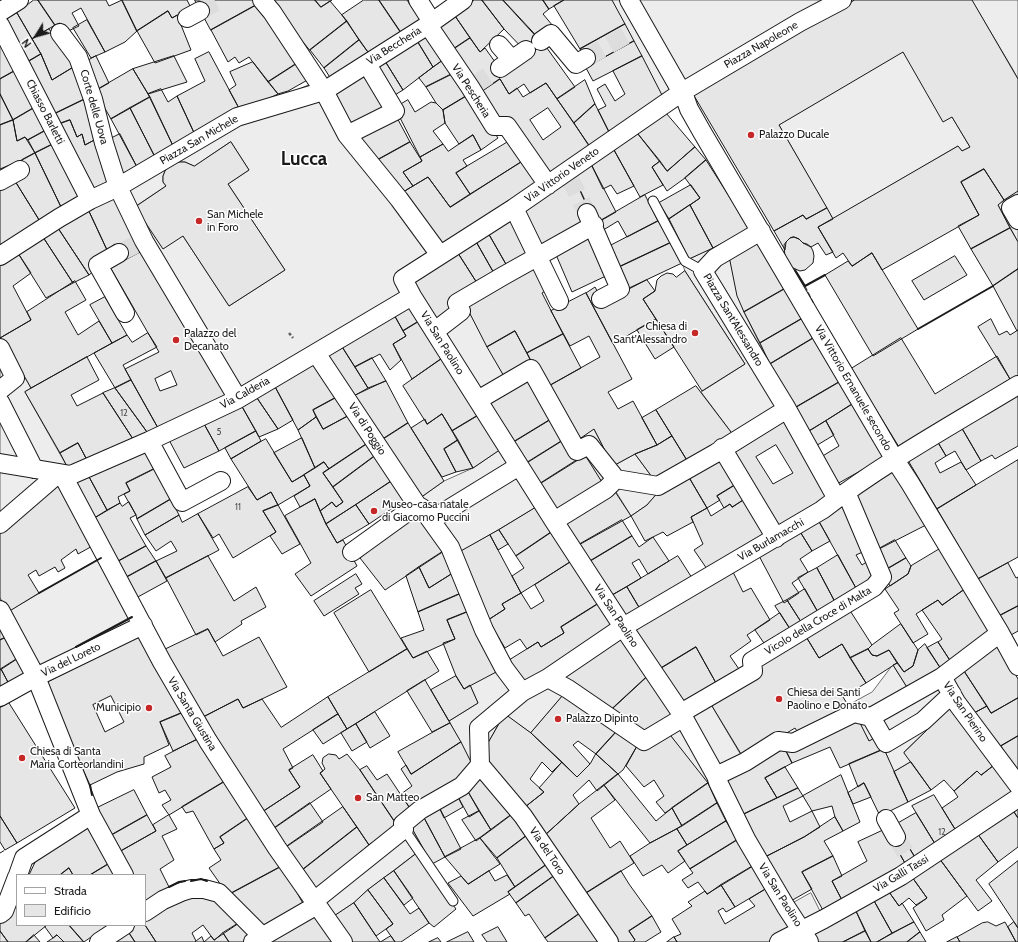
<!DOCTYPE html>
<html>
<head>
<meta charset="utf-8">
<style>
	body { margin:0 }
	#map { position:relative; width:1018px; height:942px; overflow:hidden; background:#fff; font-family:Cabin,sans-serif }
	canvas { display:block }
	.legend { position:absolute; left:16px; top:874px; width:130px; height:52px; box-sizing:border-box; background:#fff; border:1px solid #a3a3a3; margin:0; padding:5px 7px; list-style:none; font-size:12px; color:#1a1a1a }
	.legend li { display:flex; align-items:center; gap:8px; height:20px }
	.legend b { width:20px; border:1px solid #a3a3a3 }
	.north { position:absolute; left:16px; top:16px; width:40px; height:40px; -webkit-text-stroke:3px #fff; paint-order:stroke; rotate:233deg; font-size:11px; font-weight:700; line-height:16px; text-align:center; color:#1a1a1a }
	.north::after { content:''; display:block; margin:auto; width:14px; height:18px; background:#1a1a1a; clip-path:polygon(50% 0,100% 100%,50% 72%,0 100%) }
</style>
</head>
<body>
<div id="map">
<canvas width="1018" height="942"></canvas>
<ul class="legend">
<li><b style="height:5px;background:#fff"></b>Strada</li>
<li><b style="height:11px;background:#e6e6e6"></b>Edificio</li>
</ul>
<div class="north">N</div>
</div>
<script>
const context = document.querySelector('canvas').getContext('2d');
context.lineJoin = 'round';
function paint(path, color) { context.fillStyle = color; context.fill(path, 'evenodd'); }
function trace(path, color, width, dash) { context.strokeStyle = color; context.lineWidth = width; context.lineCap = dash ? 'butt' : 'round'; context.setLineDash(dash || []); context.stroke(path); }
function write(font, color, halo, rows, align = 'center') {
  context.font = font + ' Cabin,sans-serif'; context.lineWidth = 3; context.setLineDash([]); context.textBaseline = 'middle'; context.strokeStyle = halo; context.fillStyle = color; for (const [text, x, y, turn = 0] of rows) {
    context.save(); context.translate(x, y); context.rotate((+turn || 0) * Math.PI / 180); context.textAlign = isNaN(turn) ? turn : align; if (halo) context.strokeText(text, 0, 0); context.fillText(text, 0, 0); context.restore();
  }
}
const built = new Path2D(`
	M612 0H855L803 28 663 97Z
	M972 0H1018V79L1012 68Z
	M903 52 952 117 970 147 962 151 958 146 833 219 779 125Z
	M316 82 440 255 412 296 238 399 118 187 237 117ZM231 142 249 170 228 184 285 270 229 306 183 236 136 206 166 186 163 182V176L165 171 169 166 178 162H185L194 166Z
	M1018 191V242L998 205Z
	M723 243 729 256 744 312 770 364 787 420 731 455 734 436 701 392 745 364 685 271 682 263Z
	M465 304 505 378 477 405 426 328Z
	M14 358 31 388 25 392 69 470 63 483 7 523 0 521V362Z
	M594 429 613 466 635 454 655 481 660 490 647 505 631 516 613 487 607 490 575 442Z
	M506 446 540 505 451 558 420 498 444 481 473 468Z
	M101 558 133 617 39 668 8 612Z
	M893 665 910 692 941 669 951 707 904 752 911 762 894 772 884 749 869 741 854 713 856 711 852 703 872 692Z
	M500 670H551L566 692 531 733 504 714 487 745 473 766 449 721 478 703 470 685Z
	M709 701 748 767 709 786 667 731Z
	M409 823 423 848 368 890 354 903 329 920 314 891 369 845 397 825Z
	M811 893 824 919 802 930 786 907Z`);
const building = new Path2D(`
	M34 0H38L55 25 32 39 17 13Z
	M38 0H106L109 6 122 0 137 31 125 42 105 52 81 8 72 13 79 26 64 33 60 23 55 25Z
	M122 0H187L191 8 172 18 168 11 137 31Z
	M195 0H255L258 4 211 30Z
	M269 0H315L321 7 330 1 347 21 310 50Z
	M315 0H332L321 7Z
	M364 0H379L402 34 370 55 342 15Z
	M379 0H407L421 21 402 34Z
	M475 0H482L504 29 480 52 453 13Z
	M482 0H503L544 44 529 55 504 29Z
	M503 0H543L549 9 543 14 553 26 538 38Z
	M543 0H564L549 9Z
	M564 0H612L625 24 580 49 554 6Z
	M855 0H972L1018 79V191L1004 200 984 169 961 182 979 215 882 270 872 253 852 266 843 253 836 258 818 227 958 146 962 151 970 147 952 117 943 122 903 52 779 125 827 208 806 219 803 215 774 231 693 94 803 28Z
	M258 4 299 62 268 82 249 57 239 63 235 57 228 62 211 30Z
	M168 11 172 18 177 15 191 50 155 63 137 31Z
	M17 13 41 54 24 64 2 22Z
	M453 13 470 38 449 52 433 28Z
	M87 20 105 52 91 58 73 28Z
	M347 21 359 40 324 68 310 50Z
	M625 24 634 41 590 65 580 49Z
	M49 29 75 66 52 80 41 54 32 39Z
	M428 32 446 58 433 67 416 39Z
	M0 36 18 69 0 79Z
	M470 38 480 52 485 48 503 73 544 44 575 87 557 99 546 83 530 93 524 84 509 94 500 79 478 94 449 52Z
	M416 39 433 67 403 90 385 61Z
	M359 40 370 55 331 79 324 68Z
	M634 41 642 56 593 81 586 68Z
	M209 52 241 112 196 137 177 96 205 81 195 59Z
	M41 54 52 80 75 66 87 98 52 115 24 64Z
	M96 56 109 83 95 91 84 63Z
	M174 56 187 82 148 94 133 69Z
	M642 56 663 97 609 132 598 110 606 106 597 89 605 84 615 101 625 94 613 71Z
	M446 58 454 73 426 87 419 78Z
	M385 61 403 90 390 98 372 69Z
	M253 62 278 94 241 112 229 90 236 85 230 72Z
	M299 62 311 78 288 91 278 94 268 82Z
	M18 69 37 106 13 120 0 94V79Z
	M133 69 150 97 111 119 95 91Z
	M369 71 392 109 353 129 333 95Z
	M454 73 468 95 443 110 436 103 426 87Z
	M500 79 509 94 517 88 523 97 546 83 593 151 546 178 497 124 478 94ZM548 108 561 127 543 140 530 120Z
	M585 80 595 104 574 123 557 99Z
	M161 89 168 102 177 96 196 137 175 150 148 94Z
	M0 94 13 120 0 125Z
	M468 95 498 138 481 150 473 135 459 144 445 123 443 110Z
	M150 97 175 150 156 159 130 108Z
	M87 98 98 138 85 145 82 134 77 137 70 120 56 125 52 115Z
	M408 100 415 112 431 102 436 103 443 110 445 123 433 131 443 144 420 157 395 108Z
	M595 104 609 132 589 146 574 123Z
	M37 106 50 128 28 140 25 137 17 141 13 120Z
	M130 108 156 159 138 169 111 119Z
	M666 113 695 147 667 171 638 134Z
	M395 114 410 142 372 163 351 136Z
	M13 120 17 141 25 137 35 153 22 160 0 169V125Z
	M70 120 77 137 82 134 85 145 98 138 113 182 94 192 56 125Z
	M50 128 57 142 35 153 28 140Z
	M120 134 138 169 121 180 106 141Z
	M638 134 660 161 652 167 663 185 640 197 614 150Z
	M473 135 481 150 463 160 467 166 456 173 470 194 450 207 428 177 413 186 403 172 422 161 420 157 443 144 448 151Z
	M513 139 526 159 470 194 456 173Z
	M57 142 84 196 62 209 35 153Z
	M231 142 249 170 228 184 285 270 229 306 183 236 163 249 135 207 166 186 163 182V176L165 171 169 166 178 162H185L194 166Z
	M410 142 422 161 403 172 413 186 398 195 372 163Z
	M695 147 706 160 685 178 667 191 652 167 660 161 667 171Z
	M614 150 634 186 617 194 611 185 603 189 591 164Z
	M35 153 62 209 41 223 15 181 28 173 22 160Z
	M526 159 542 180 437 247 398 195 428 177 450 207Z
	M706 160 750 229 713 248 690 205 700 198 685 178Z
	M591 164 616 212 595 224 573 175Z
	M984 169 1004 200 998 205 1010 228 971 249 958 226 979 215 961 182Z
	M573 175 590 211 587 226 541 253 520 212Z
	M15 181 41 223 0 249V188Z
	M691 185 700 198 669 219 659 203Z
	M118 191 146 249 123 261 115 244 107 250 87 207Z
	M645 195 658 221 627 237 618 221 600 232 595 224Z
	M690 205 713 248 689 259 669 219Z
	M87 207 107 250 96 269 89 275 56 225Z
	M827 208 833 219 818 227 833 252 826 255 818 243 811 247 803 243 799 239 794 237 790 238 786 242 785 250 774 231 803 215 806 219Z
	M508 217 531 254 507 266 487 231Z
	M658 221 672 242 617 268 608 247Z
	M56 225 89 275 73 283 41 234Z
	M1010 228 1018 242V269L993 286 971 249Z
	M487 231 507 266 495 275 474 238Z
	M590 231 608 275 572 292 554 250Z
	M41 234 73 283 46 298 16 250Z
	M794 237 799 239 803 243 807 244 811 247 813 251 814 256 813 263 805 270 800 271 791 267 785 258 784 245 786 242 790 238Z
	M474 238 495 275 477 283 456 250Z
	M758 239 786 288 744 312 737 296 729 256Z
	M672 242 682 263 627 289 617 268Z
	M146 249 231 395 158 428 125 369 159 352 110 267ZM171 371 177 385 160 391 155 379Z
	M16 250 31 273 13 286 31 320 0 338V262Z
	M456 250 477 283 437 321 411 280Z
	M872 253 918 329 873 356 825 275 848 261 852 266Z
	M955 256 967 275 924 300 912 281Z
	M534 262 547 290 542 293 563 334 527 353 515 331 487 347 465 304Z
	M1018 269V330L1017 331 993 286Z
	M685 271 745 364 702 391 643 299 655 291 657 280 661 276 667 273 673 274 676 277Z
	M647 280 655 291 643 299 656 319 613 344 586 293 595 287 603 302Z
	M75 281 86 300 65 312 78 335 99 321 112 343 31 388 14 358 0 338 31 320 27 312Z
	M786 288 803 318 760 343 744 312Z
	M586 293 632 379 608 392 618 409 633 401 657 445 635 454 613 466 594 429 575 442 545 388 600 357 589 336 570 346 551 311Z
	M105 297 127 335 112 343 90 305Z
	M411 301 421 320 403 331 392 311Z
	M392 311 406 336 393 344 401 360 390 370 380 354 355 367 339 342Z
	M803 318 815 337 770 364 760 343Z
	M656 319 674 347 655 359 637 330Z
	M991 319 999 335 1007 331 1010 335 1018 330V382L1012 385 1010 379 978 327Z
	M421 320 444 357 412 379 393 344 406 336 403 331Z
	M515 331 532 363 505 378 487 347Z
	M148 333 157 347 123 365 131 380 115 388 94 353 127 335 132 342Z
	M563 334 581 368 545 388 527 353Z
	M815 337 841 381 793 409 770 364Z
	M901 338 935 394 997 356 1010 379 899 447 851 369Z
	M339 342 368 388 352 397 323 353Z
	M87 357 99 380 71 395 77 406 103 393 133 439 87 460 78 443 60 453 25 392Z
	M444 357 482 413 452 431 442 414 427 424 403 386Z
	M372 358 386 381 368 388 355 367Z
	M312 360 337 397 313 410 316 417 298 430 273 383Z
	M530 376 553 418 512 443 485 401Z
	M131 380 158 428 147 432 115 388Z
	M386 381 408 423 380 441 352 397Z
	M841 381 854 403 806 433 793 409Z
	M273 383 293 420 278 429 255 395Z
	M696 386 734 436 688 462 656 410Z
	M115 388 147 432 133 439 103 393Z
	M1018 394V446L995 459 992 455 981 461 960 425Z
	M255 395 278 429 259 437 240 403Z
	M337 397 348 416 323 429 313 410Z
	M240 403 256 431 219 451 203 422Z
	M854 403 885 457 837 484 821 457 839 446 826 421Z
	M656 410 672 436 657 445 642 418Z
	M482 413 504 447 473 468 452 431Z
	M442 414 458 440 444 449 456 472 442 477 411 428 425 419 427 424Z
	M348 416 368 443 329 469 324 462 315 468 298 430 316 417 323 429Z
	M553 418 565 439 525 464 512 443Z
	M787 420 830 495 776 529 731 455ZM776 445 793 473 773 484 756 457Z
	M826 421 834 435 814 447 806 433Z
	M203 422 219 451 184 468 169 440Z
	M408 423 444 481 420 498 380 441Z
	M960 425 981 461 966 470 955 451 946 456 936 439Z
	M256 431 261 441 231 459 225 448Z
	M672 436 688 462 655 481 635 454 657 445Z
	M302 438 315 468 292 482 274 453Z
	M266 439 292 482 304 475 310 486 278 505 271 492 257 500 231 459Z
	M565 439 578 460 538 485 525 464Z
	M936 439 946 456 935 463 940 473 961 462 976 485 937 509 906 457Z
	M458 440 473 468 456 472 444 449Z
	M78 443 87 460 69 470 60 453Z
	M368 443 376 455 333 487 323 473Z
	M143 448 154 469 126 483 130 491 118 497 120 503 107 510 88 475Z
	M376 455 393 480 326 524 320 511 332 502 336 507 343 502 333 487Z
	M585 455 605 487 558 516 538 485Z
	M717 456 735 485 717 496 720 500 707 508 687 474Z
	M1018 460V557L978 579 937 509Z
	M324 462 329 469 323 473 343 502 336 507 332 502 320 511 315 499 300 507 294 496 310 486 304 475Z
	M154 469 171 499 137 519 136 515 124 494 130 491 126 483Z
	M894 471 926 525 875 551 852 496Z
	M687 474 707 508 691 517 693 522 667 536 663 532 645 541 631 516 647 505 660 490Z
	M88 475 107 510 91 520 72 485Z
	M393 480 406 499 369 524 356 505Z
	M63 483 96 544 78 554 76 549 61 560 65 568 58 572 55 567 39 576 36 570 28 575 39 593 8 612 0 598V530L7 523Z
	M735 485 745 499 732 507 730 504 724 508 717 496Z
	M248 487 257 500 271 492 278 505 263 511 276 532 233 558 219 534 213 538 198 514Z
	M612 487 631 516 575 547 558 521Z
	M171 499 179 515 145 535 137 519Z
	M315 499 326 524 337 543 343 540 357 566 311 596 295 574 311 563 285 516Z
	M745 499 768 533 707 569 694 550 703 544 691 517 707 508 711 516 730 504 732 507Z
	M847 500 867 550 856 555 862 565 871 559 879 577 857 590 817 518Z
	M129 502 136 515 130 518 146 546 115 563 91 520 120 503 122 506Z
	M278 505 300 544 282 554 270 536 276 532 263 511Z
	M356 505 369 524 337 543 326 524Z
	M540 505 556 529 516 556 499 530Z
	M421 513 447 549 385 590 360 558 375 545Z
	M198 514 219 550 166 578 156 561 177 551 171 541 156 551 145 535 179 515 182 522Z
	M817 518 830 541 812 551 799 530Z
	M622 520 632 536 587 563 575 547Z
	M556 529 575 559 521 593 512 576 524 568 516 556Z
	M499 530 508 544 498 550 490 535Z
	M799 530 812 551 800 559 808 572 792 583 799 593 784 603 758 554Z
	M490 535 521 593 502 604 505 609 488 620 458 553Z
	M632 536 639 547 653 537 669 561 648 574 639 559 632 563 641 578 609 597 587 563Z
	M895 540 906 558 882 572 875 551Z
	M146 546 156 561 125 578 115 563Z
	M943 547 965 589 942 605 938 600 916 614 928 634 913 643 894 613 899 610 885 589 908 574 911 566Z
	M447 549 456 571 429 588 419 567Z
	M838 555 857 590 835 602 817 568Z
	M208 556 234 601 256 587 266 607 241 621 242 624 215 642 208 629 196 635 166 578Z
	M678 556 692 578 640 609 627 587Z
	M906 558 911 566 908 574 890 586 882 572Z
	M575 559 604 600 561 627 564 633 541 647 538 642 527 649 520 639 505 648 488 620 505 609 502 604 521 593 531 609 544 601 535 585Z
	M156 561 167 581 136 598 125 578Z
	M1008 563 1016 578 1018 577V606L999 616 978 579Z
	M419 567 429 588 456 571 464 592 418 612 406 576Z
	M731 568 743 592 751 588 770 620 747 635 751 641 730 656 743 675 716 683 696 647 658 670 628 629Z
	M817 568 835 602 819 614 798 578Z
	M356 574 362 584 355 588 359 594 324 616 314 601Z
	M627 587 640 609 623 619 609 597Z
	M805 589 819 614 803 625 787 600Z
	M965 589 991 631 951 662 938 642 942 639 922 610 938 600 942 605Z
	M371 590 407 649 369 672 334 613Z
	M464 592 472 610 447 620 455 639 413 658 401 638 424 630 418 612Z
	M604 600 621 626 524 686 509 660 538 642 541 647 564 633 561 627Z
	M787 600 803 625 792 632 775 606Z
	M1018 606V631L1011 635 999 616Z
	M849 609 872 645 868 649 850 658 842 644 819 658 805 635Z
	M472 610 500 670 464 689 456 676 443 643 455 639 447 620Z
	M780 613 792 632 768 649 755 630Z
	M0 619 9 636 0 640Z
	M901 624 918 650 913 666 904 672 889 650 877 656 872 655 868 649 872 645Z
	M208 629 223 656 259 637 287 687 243 708 238 699 203 717 164 650Z
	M622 632 651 673 611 710 556 677Z
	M142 635 184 712 160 722 169 745 144 757V764L117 772 90 785 44 684ZM111 696 124 722 105 732 93 705Z
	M805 635 819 658 842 644 866 683 843 697 850 708 801 737 795 728 744 759 709 701Z
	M9 636 20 657 0 670V640Z
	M938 642 951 662 941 669 927 648Z
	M997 642 1018 679V698L991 713 964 671Z
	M925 644 941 669 910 692 893 665 897 663 904 672 913 666 918 650Z
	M696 647 716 683 682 703 658 670Z
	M407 649 413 658 427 651 439 671 347 729 328 697Z
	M868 649 872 655 877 656 889 650 897 663 866 683 850 658Z
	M20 657 29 674 10 686 1 669Z
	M1 669 10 686 0 693V670Z
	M964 671 987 706 972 714 952 681Z
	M651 673 679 716 650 735 611 710Z
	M456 676 464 689 470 685 478 703 449 721 431 690Z
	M425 680 450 723 432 732 407 691Z
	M566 692 617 731 596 754 578 741 573 745 590 764 577 777 531 733Z
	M328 697 338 714 283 749 293 768 289 770 300 787 262 812 203 717 238 699 243 708 262 699 281 727Z
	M1018 698V736L994 750 972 714 987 706 991 713Z
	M9 703 75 808 17 843 0 816V708Z
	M951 707 997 763 981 775 977 771 954 791 944 780 931 790 904 753Z
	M184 712 198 739 173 751 160 722Z
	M375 712 390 736 370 748 356 724Z
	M338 714 347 729 323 744 313 730Z
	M505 714 531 733 562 762 552 772 542 762 530 779 544 792 525 807 486 764 487 745Z
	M856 715 869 741 878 736 884 749 840 768 830 747 792 763 785 749Z
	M450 723 461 742 411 774 398 752Z
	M356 724 367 742 352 751 341 733Z
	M617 731 637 746 623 770 618 774 596 754Z
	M667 731 708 783 665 813 656 802 664 796 654 780 644 787 626 766 637 746Z
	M1018 736V776L1001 746Z
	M198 739 227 780 169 815 162 805 171 800 165 790 159 793 152 777 171 767 165 756Z
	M461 742 473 766 453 786 411 810 401 794 412 786 401 769 406 765 411 774Z
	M785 749 792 763 765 778 777 798 738 817 721 780Z
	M884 749 908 802 880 816 864 783 858 787 849 764Z
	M329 754 336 755 339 759 347 754 360 770 397 825 369 845 320 773 325 769 322 763 323 758Z
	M596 754 618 774 597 791 589 780 573 795 579 804 544 836 525 807 544 792 539 788 562 762 577 777 590 764Z
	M313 755 323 771 320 773 331 789 273 829 262 812 300 787 289 770Z
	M911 762 931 790 908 802 894 772Z
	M997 763 1018 792 958 834 942 808 958 797 954 791 977 771 981 775Z
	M367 766 377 780 387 774 411 810 394 821 360 770Z
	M785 767 798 788 777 798 765 778Z
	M481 774 515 812 491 830 467 790Z
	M618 774 656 821 672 808 682 826 650 843 604 785Z
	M841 775 860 822 843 831 835 817 832 806 812 811 803 796Z
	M227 780 251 816 220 837 224 843 214 849 193 811 186 813 182 807Z
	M708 783 717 803 682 826 672 808Z
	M864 783 871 797 853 804 848 793Z
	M604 785 615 800 591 818 610 848 620 841 634 863 583 895 544 836 579 804Z
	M798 788 803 796 783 806 790 822 812 811 820 827 804 837 761 859 738 817Z
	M134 790 147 815 108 837 95 809Z
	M467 790 479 811 469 817 457 795Z
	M457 795 463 807 444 818 438 805Z
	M934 795 958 834 937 847 912 806Z
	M310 803 323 822 286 847 273 829Z
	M717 803 726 821 687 845 677 829Z
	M438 805 461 849 445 857 422 814Z
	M1018 805V818L1012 809Z
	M343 807 357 827 301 871 286 847Z
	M1012 809 1018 818V847L998 862 977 833Z
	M479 811 491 830 476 841 462 820Z
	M515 812 530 833 497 858 480 838Z
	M916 813 937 847 916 859 895 825Z
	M422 814 445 857 432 864 409 823Z
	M147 815 156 831 117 853 108 837Z
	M169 815 177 829 162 836 174 860 160 869 169 887 146 901 145 899V875H130L117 853 156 831 153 825Z
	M0 816 17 843 5 850 0 842Z
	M251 816 282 866 228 895 209 868 221 860 214 849 224 843 220 837Z
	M835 817 843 831 824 841 833 856 802 872 812 889 789 902 761 859 804 837Z
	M726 821 737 840 690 869 678 851Z
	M91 825 110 863 90 875H73L69 868 60 875H29L37 858Z
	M357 827 369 845 314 891 301 871Z
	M677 829 687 845 678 851 685 861 668 873 662 865 643 876 630 856 650 843Z
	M886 829 906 865 844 904 832 881 867 861 858 842Z
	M530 833 550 862 515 887 497 858Z
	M977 833 998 862 976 880 992 901 978 911 939 858Z
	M901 834 916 859 906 865 892 840Z
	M480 838 500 864 468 884 445 857Z
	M737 840 753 866 707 894 698 882 688 888 682 880 693 873 690 869Z
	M416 854 456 909 434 927 429 923 394 871Z
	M833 856 842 876 832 881 844 904 825 914 802 872Z
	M939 858 967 896 942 915 944 920 926 931 913 908 927 898 912 877Z
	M1018 861V928L989 884Z
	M550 862 558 873 516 903 508 892Z
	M110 863 117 875H90Z
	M282 866 305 907 258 929 228 895Z
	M753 866 767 888 735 907 721 885Z
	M69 868 73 875H60Z
	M394 871 413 898 404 905 384 878Z
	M489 871 495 881 507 875 515 887 508 892 510 894 473 916 448 883 461 876 468 884Z
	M621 871 629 884 652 916 629 931 635 940 633 942H616L583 895Z
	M558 873 583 911 545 938 529 914 525 916 516 903Z
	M912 877 927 898 916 905 909 898 899 906 889 892Z
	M384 878 410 914 419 908 429 923 401 942H395L386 929 393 924 368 890Z
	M721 885 735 907 726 912 723 908 718 911 725 924 755 906 749 899 767 888 794 930 771 942H677L674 937 681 934 672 919 692 906 688 902 705 891 707 894Z
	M368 890 393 924 376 936 354 903Z
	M889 892 899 906 902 903 914 922 892 933 873 899Z
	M193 893 212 896 242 921 214 940 203 925 192 933 196 941 195 942H156L145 925V919Z
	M873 899 892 933 877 942H871L855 909Z
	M17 902V925H47L26 942H8L0 931V918Z
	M354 903 380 942H349L333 917Z
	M855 909 865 931 843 942H815L810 933Z
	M315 911 336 942H266Z
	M583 911 604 942H548L545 938Z
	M652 916 661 932 645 942H633L635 940 629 931Z
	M242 921 257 937 249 942H229L223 933Z
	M914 922 920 932 907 942H877Z
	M988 922 996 926 1005 922 1016 942H960L957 937 982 923Z
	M1014 922 1018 928V942H1016L1008 927Z
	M47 925H69L84 942H64L57 935 53 938 45 927Z
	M69 925H108L84 942Z
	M135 925H145L156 942H135L127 930Z
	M498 927 507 942H487L482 935Z
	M127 930 135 942H110Z
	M0 931 8 942H0Z
	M865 931 871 942H843Z
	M468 932 474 942H447Z
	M920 932 926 942H907Z
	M223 933 229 942H204L211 936 214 940Z
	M34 935 40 942H26Z
	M57 935 64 942H47L53 938Z
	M391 936 395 942H379H380Z
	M202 937 204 942H195L196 941Z
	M674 937 677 942H667Z
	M957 937 960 942H947Z
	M438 938 441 942H429Z`);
const streetTunnel = new Path2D(`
	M200 11 220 0
	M586 58 630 33
	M473 86 500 68
	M569 177 587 213
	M119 253 143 241
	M896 837 911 862`);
const path = new Path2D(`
	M289 333 293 338`);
const lane = new Path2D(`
	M653 201 685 261 703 271
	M404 829 453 901`);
const street = new Path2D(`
	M262 0 272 12 324 91 347 135 399 199 440 255
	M418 0 432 22
	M629 0 685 98 689 109 702 132 895 460 910 483 1000 633 1018 666
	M0 12 19 0
	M187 18 200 11
	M0 25 90 200
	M428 25 470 87 494 126H507L548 185
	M60 33 78 57 93 99 104 143 118 187 144 241 238 399
	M541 41 551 34 576 64 586 58
	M499 45 512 60
	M500 68 526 50
	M347 135 395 111 367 64
	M0 181 20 170
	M1018 204 1011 208 1018 220
	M514 208 559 301
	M587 213 620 289 601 299
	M761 231 715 258 703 271 787 409 837 499
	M119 253 98 265 125 313
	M0 256 59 218 90 200 118 187 237 117 324 91 428 25 463 0
	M435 331 461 311 457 303 503 276 594 225
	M0 348 15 378 0 390
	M316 353 417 505 422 508 450 547 484 630 504 668 522 692
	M478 400 531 369 577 451 589 445 616 479 658 486 716 453 787 409
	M0 402 34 469
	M149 441 182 502 221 481
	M722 448 776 538
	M0 463 71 475 149 441 238 399 412 296
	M62 474 162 662 208 741 277 848 343 942
	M431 520 519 466
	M554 521 606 489 616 479
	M0 524 59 473
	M352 552 417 505
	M0 610 36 677 91 815 124 875
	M1000 633 942 677 956 702 1018 785
	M942 677 871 717 886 743 923 721 952 694
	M548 678 568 689 644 741 684 717
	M0 697 36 677 143 625
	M681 713 753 671 752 661 874 587 882 577 846 492
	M480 765 479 728 522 692 548 678 623 627 822 510C883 463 952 425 1018 385
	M480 765 523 816 609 942
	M716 776 745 762 778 741 793 743 854 713 871 717
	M886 819 896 837
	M18 875 24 858 91 815
	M314 901 404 829 403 824 420 810 462 786 480 765
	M145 912 163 900 181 892 191 889H204L219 893 262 936
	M0 914 4 911 17 877
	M99 942 125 925
	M253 942 317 905
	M779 942 824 919 901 876 1018 798
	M809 942 786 907 746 839 718 782 716 776 681 713 623 627 554 521 412 296 403 279 514 208 682 92 800 22 842 0`);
const fence = new Path2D(`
	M805 286 814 304
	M0 853 5 850`);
const wall = new Path2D(`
	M795 270 805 286 825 275
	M918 329 993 286
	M39 593 101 558
	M76 647 132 617
	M90 785 92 795
	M191 881 201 879 207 881
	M169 887 179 882 185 881`);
const markers = [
	[751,135,4,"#c62828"],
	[199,221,4,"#c62828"],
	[695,333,4,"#c62828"],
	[176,340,4,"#c62828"],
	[374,511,4,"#c62828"],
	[779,699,4,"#c62828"],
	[149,708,4,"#c62828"],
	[558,719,4,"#c62828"],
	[22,758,4,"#c62828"],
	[358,798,4,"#c62828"]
];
const numberNames = [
	["12",124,413],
	["5",219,432],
	["11",238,507],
	["12",942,832]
];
const streetNames = [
	["Piazza Napoleone",761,45,-30],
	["Via Beccheria",394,46,-32],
	["Via Pescheria",471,91,57],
	["Corte delle Uova",94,107,74],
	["Chiasso Barletti",45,112,63],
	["Piazza San Michele",199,140,-30],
	["Via Vittorio Veneto",562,175,-35],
	["Piazza Sant'Alessandro",733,320,59],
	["Via San Paolino",442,343,58],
	["Via Vittorio Emanuele secondo",853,388,60],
	["Via Calderia",245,393,-29],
	["Via di Poggio",367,429,57],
	["Via Burlamacchi",771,540,-30],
	["Via San Paolino",616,616,57],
	["Vicolo della Croce di Malta",818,621,-31],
	["Via del Loreto",71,660,-26],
	["Via San Pierino",965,712,56],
	["Via Santa Giustina",192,714,59],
	["Via del Toro",547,851,56],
	["Via Galli Tassi",901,874,-31],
	["Via San Paolino",780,895,58]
];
const poiNames = [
	["Palazzo Ducale",759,135],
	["San Michele",207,215],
	["in Foro",207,228],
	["Chiesa di",687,327,"right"],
	["Sant'Alessandro",687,340,"right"],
	["Palazzo del",184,334],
	["Decanato",184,347],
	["Museo-casa natale",382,505],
	["di Giacomo Puccini",382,518],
	["Chiesa dei Santi",787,693],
	["Paolino e Donato",787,706],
	["Municipio",141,708,"right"],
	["Palazzo Dipinto",566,719],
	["Chiesa di Santa",30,752],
	["Maria Corteorlandini",30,765],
	["San Matteo",366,798]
];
const townNames = [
	["Lucca",304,159]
];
paint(built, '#ededed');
trace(built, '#6a6a6a', 1);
paint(building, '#e6e6e6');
trace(building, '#1a1a1a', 1);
trace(streetTunnel, '#ddd', 18, [18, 9]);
trace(lane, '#1a1a1a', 11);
trace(street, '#1a1a1a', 20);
trace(path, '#5f5f5f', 2.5, [3, 2]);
trace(lane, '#fff', 9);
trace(street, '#fff', 18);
trace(fence, '#1a1a1a', 1, [5, 2]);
trace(wall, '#1a1a1a', 2);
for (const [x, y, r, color] of markers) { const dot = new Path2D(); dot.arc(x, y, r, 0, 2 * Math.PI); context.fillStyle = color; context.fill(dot); trace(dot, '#fff', 1.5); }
write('9px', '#4d4d4d', null, numberNames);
write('11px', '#1a1a1a', '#fff', streetNames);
write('11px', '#1a1a1a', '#fff', poiNames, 'left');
write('bold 19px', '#1a1a1a', '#fff', townNames);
</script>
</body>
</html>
